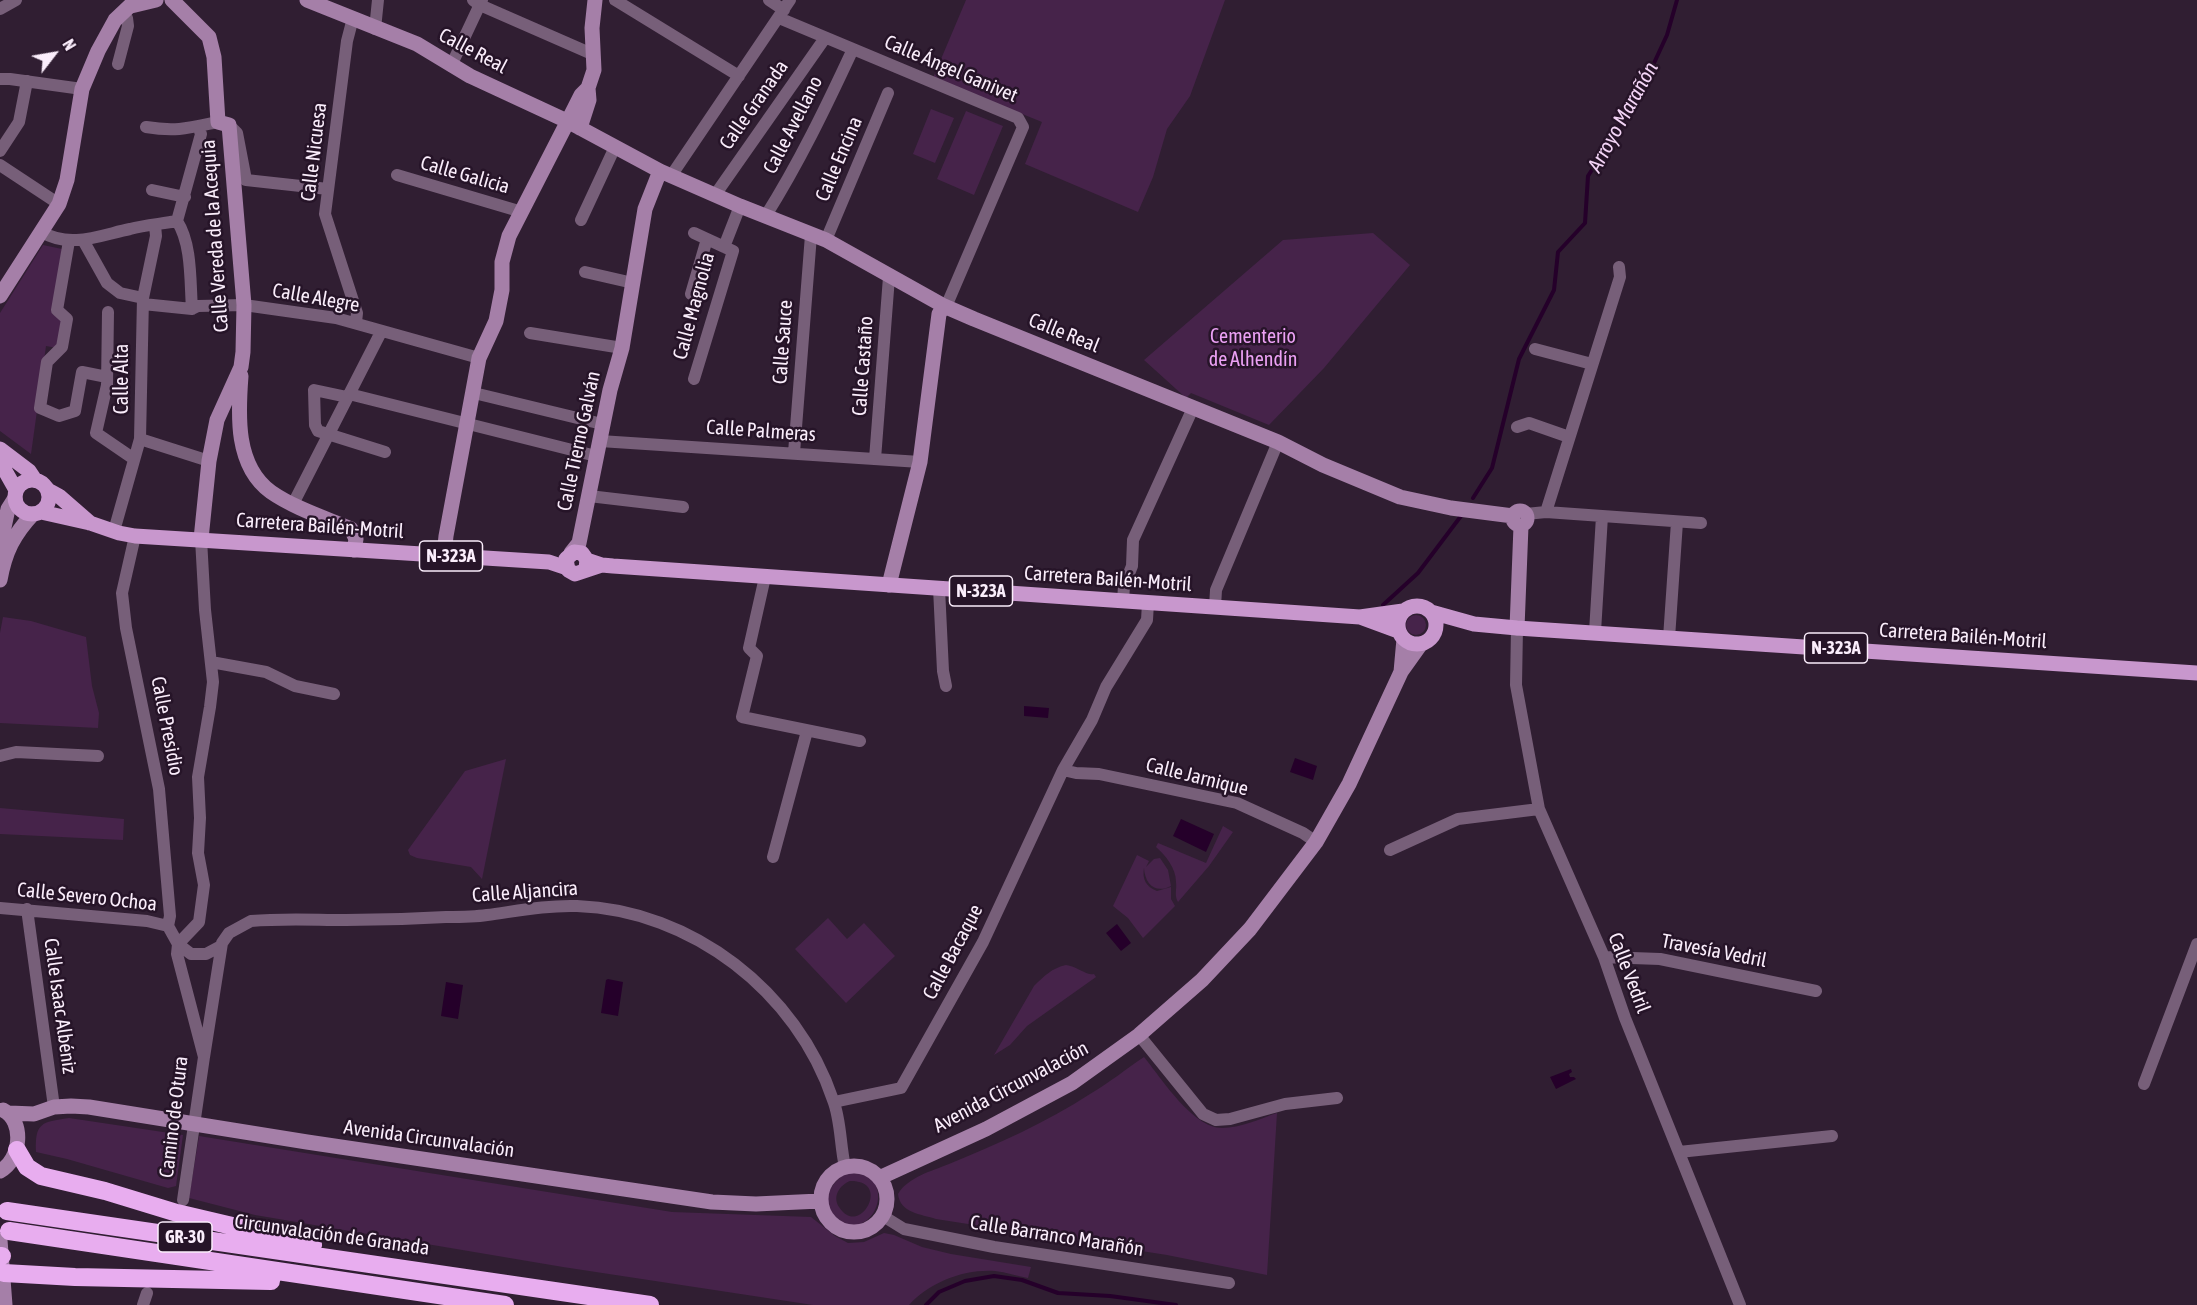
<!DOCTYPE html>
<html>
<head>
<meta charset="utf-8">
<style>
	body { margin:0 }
	#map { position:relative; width:2197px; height:1305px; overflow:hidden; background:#301e32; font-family:"Asap Condensed",sans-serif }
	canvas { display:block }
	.north { position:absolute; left:24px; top:24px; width:60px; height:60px; -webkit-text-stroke:4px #261428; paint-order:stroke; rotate:59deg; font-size:16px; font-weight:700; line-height:24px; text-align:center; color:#faedfb }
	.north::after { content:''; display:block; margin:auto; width:21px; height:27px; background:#faedfb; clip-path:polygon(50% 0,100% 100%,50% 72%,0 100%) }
</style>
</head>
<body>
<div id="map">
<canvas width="2197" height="1305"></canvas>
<div class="north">N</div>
</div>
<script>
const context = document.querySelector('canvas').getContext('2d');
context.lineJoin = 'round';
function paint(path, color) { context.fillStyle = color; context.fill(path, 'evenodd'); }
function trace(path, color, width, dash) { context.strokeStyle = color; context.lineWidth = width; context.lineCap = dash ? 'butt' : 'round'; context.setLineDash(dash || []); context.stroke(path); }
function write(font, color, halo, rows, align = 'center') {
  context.font = font + ' "Asap Condensed",sans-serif'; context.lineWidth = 5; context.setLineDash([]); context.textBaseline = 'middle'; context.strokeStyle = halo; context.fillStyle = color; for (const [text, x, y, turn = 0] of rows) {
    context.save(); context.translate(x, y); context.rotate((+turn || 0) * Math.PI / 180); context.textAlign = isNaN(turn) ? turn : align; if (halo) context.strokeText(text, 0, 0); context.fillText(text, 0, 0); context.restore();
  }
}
const green = new Path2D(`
	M966 0H1225L1190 96 1167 129 1153 177 1138 212 1025 164 1042 122 933 78Z
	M931 109 954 118 935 163 913 154Z
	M966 111 1003 126 974 195 937 179Z
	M1373 233 1410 265 1324 368 1269 425 1191 393 1186 398 1144 360 1283 240Z
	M43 245 62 249 52 314 62 317 57 348 46 346 31 454 0 431V313Z
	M1406 625a10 10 0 1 1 20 0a10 10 0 1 1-20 0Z
	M3 617 31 621 86 637 92 686 99 713 98 728 0 723V633Z
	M506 759 482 879 471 867 417 858 410 855 408 850 465 771Z
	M0 808 124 819 123 840 0 834Z
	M1223 826 1233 832 1209 866 1178 902C1174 895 1177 890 1176 882 1176 868 1166 856 1156 847L1158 843 1206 863Z
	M1137 855 1149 861 1146 867 1154 859 1160 858 1168 870 1171 886C1155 894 1145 884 1144 868 1142 879 1146 887 1157 891L1171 887V899L1175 906 1143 938 1128 918 1113 906Z
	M828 918 847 939 864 923 895 956 846 1003 795 949Z
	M1066 965C1076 966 1087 976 1094 974L1096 977 1027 1026 1010 1045 994 1055 1034 986C1044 976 1052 968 1066 965Z
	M1144 1057C1161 1078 1193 1128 1222 1128 1241 1128 1259 1119 1277 1113L1267 1275 1167 1255 936 1219C921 1214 900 1213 898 1194 908 1177 932 1171 949 1164 997 1144 1046 1123 1090 1094 1109 1083 1126 1069 1144 1057Z
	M69 1118 183 1135 176 1186 168 1188 67 1159 36 1152C35 1123 41 1122 69 1118Z
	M199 1136 672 1212 811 1217 835 1236 848 1243 864 1242 884 1233 894 1235 922 1247 951 1254 1031 1267 1028 1278C1017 1276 1006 1272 995 1271 964 1269 930 1282 909 1305H813L563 1267 255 1215 189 1198Z
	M848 1173C903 1171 873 1248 837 1218 819 1203 830 1181 848 1173ZM850 1181C893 1180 859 1239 839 1207 832 1196 840 1185 850 1181Z`);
const water = new Path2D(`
	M1024 706 1049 708 1048 718 1024 716Z
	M1295 758 1317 766 1313 780 1290 772Z
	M1181 819 1214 834 1206 852 1173 836Z
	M1117 924 1131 943 1121 951 1106 933Z
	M608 979 623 982 618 1016 601 1013 606 980Z
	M446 982 463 985 458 1019 441 1016Z
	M1571 1069 1572 1072 1569 1074 1570 1077H1574L1576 1079 1556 1089 1550 1077Z`);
const stream = new Path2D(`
	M1473 498 1492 468 1519 359 1554 290 1558 252 1585 223 1588 176 1617 131 1648 76 1667 35 1677 0
	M1383 605 1418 573 1461 516
	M926 1305 939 1292 965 1281 994 1276 1022 1280 1058 1293 1110 1296 1176 1305`);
const street = new Path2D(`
	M473 0 480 5 592 54
	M615 0 739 76
	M769 0 784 10
	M0 9 16 0
	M353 18 347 41 325 214 357 313 356 322
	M779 18 1018 118 1023 127 948 302 944 306
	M375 29 378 0
	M118 64 128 26 127 18 121 13
	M451 66 482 0
	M0 79H10L82 89
	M229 125 237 133 246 180 328 189
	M146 127C176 132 189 128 218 122
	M0 151 19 122 27 81
	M0 165 59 204
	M397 175 522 212
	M671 176 790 0
	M152 190 185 197
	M715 195 825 38
	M765 217C799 163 826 107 853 49
	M581 220 615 147
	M177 221 201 134 198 126
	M177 221C192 244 190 281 192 309
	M42 232C70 249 101 235 130 229 145 225 161 224 177 221
	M694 233 707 239
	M83 240 107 283 120 293 143 298
	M826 240 888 93
	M69 241 57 310 67 319 62 347 47 362 40 408 59 416 75 411 82 372 107 377
	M724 247 740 206
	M585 272 633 283
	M691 294 707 239 733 251 694 379
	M143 304 192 309 198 306 244 305 336 318 479 358
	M108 312 107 385 96 433 134 459
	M530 333 622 348
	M1535 349 1592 364
	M474 393 598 423
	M349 394 592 455
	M347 397 314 390 315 425 318 431 385 452
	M1517 427 1529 423 1569 437
	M140 439 209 461
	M600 441 920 462
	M794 453 811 235
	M875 459 889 277
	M589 496 683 507
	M293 504 381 332
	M1546 512 1620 277 1619 267
	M1526 514 1546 512 1701 523
	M114 531 140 439 143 298 156 236 155 225
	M135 536 122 593 126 628 159 789 170 916 168 926
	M765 577 749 648 757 656 742 717 860 741
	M939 588 943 671 946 686
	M1123 601 1124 586 1132 566 1133 540 1193 408
	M1215 607 1216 590 1278 442
	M1517 628 1516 685 1539 809 1604 957 1625 1018 1740 1305
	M1595 632 1602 516
	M1669 638 1677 522
	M211 662 266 672 295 686 334 694
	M0 756 16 752 98 756
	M1063 770 1076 773 1099 774 1237 803 1303 833 1316 842
	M1390 850 1458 819 1539 809
	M773 857 807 731
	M0 908 147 921 168 926 178 944 191 954
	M27 909 54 1107
	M191 954H206L221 946
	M1604 957 1660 959 1816 991
	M1139 1035 1203 1114 1216 1120 1230 1119 1285 1104 1337 1098
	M204 1057 222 943 229 933 251 921C283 918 315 920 346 920 380 920 413 919 446 917 460 917 474 917 487 915 517 911 546 905 577 906 692 910 797 992 833 1100 841 1120 840 1145 845 1167
	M2144 1084 2197 944
	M834 1102 901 1088 983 942 1063 770 1092 720 1106 687 1147 620 1148 603
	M1679 1152 1832 1136
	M183 1200 204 1057 177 954 178 944 199 922 204 885 198 853 200 818 198 777 210 707 213 682 205 610 201 539
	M883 1216 904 1229 994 1247 1229 1283
	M143 1305 147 1293`);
const secondary = new Path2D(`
	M172 0 209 37 214 57 218 122 229 125 244 305 243 352 241 367 217 420 209 461 201 539
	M307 0 417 44 470 76 567 121 660 171 740 206 826 240 944 306 974 319 1278 442 1323 465 1400 497 1451 508 1513 516
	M131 6 156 0
	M580 128 589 100 588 88 594 70 592 28 595 0
	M0 296 59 204 67 180 82 89 98 51 115 20 136 0
	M241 376C238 415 235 466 271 492 294 508 325 518 351 529L356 539 354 550
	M1513 518a7 7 0 1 1 14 0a7 7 0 1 1-14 0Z
	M0 546 8 509 15 498
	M571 553 579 543 610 390 622 348 645 209 660 171
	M444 555 446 536 479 358 496 321 502 290V262L509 236 571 115 581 95 588 88
	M0 580C5 552 14 534 33 514
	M889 585 920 462 939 314 944 306
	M1517 628 1521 526
	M1401 672 1404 639
	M9 1113 34 1114 54 1107 71 1106 89 1107 307 1142 712 1202 756 1204 820 1201
	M821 1199a33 33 0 1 1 66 0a33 33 0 1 1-66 0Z
	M0 1171C21 1160 25 1121 3 1110
	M879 1178 986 1129 1072 1083 1139 1035 1202 980 1250 929 1316 842 1349 784 1401 672 1421 644
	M0 1240 5 1305`);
const primary = new Path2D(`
	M0 449 29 471 35 480
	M0 462 16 490
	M15 497a17 17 0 1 1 34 0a17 17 0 1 1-34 0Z
	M48 490 59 496 90 523
	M41 512 90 523 119 533 135 536 549 562 567 568
	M587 560 602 565 613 566 1360 617 1403 611
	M586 568 587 560 582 553 574 552 566 559 568 570 575 574 602 565
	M1398 625a19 19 0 1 1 38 0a19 19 0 1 1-38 0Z
	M1431 612 1474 624 1517 628 2197 673
	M1360 617 1398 631`);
const highway = new Path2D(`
	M17 1150 27 1167 41 1176 105 1191 177 1213 313 1245
	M7 1211 650 1305
	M9 1231 505 1305
	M0 1256H2
	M4 1273 75 1277 271 1281`);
const shields = [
	[451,556,63],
	[981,591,63],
	[1836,648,63],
	[185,1237,54]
];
const shieldNames = [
	["N-323A",451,556],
	["N-323A",981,591],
	["N-323A",1836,648],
	["GR-30",185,1237]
];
const streetNames = [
	["Calle Real",473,51,28],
	["Calle Ángel Ganivet",951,69,23],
	["Calle Granada",754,105,-55],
	["Calle Avellano",793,125,-63],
	["Calle Nicuesa",314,152,-83],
	["Calle Encina",839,159,-67],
	["Calle Galicia",465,175,16],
	["Calle Vereda de la Acequia",215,236,-94],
	["Calle Alegre",316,298,10],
	["Calle Magnolia",694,306,-75],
	["Calle Real",1064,333,22],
	["Calle Sauce",783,342,-86],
	["Calle Castaño",863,366,-86],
	["Calle Alta",122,379,-90],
	["Calle Palmeras",761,431,4],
	["Calle Tierno Galván",579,441,-78],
	["Carretera Bailén-Motril",320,526,4],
	["Carretera Bailén-Motril",1108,579,4],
	["Carretera Bailén-Motril",1963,636,4],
	["Calle Presidio",167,726,79],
	["Calle Jarnique",1197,777,14],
	["Calle Aljancira",525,892,-4],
	["Calle Severo Ochoa",87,897,6],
	["Travesía Vedril",1714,951,11],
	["Calle Bacaque",953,952,-62],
	["Calle Vedril",1629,973,69],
	["Calle Isaac Albéniz",60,1006,82],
	["Avenida Circunvalación",1011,1087,-28],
	["Camino de Otura",174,1117,-83],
	["Avenida Circunvalación",429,1139,8],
	["Circunvalación de Granada",332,1235,8],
	["Calle Barranco Marañón",1057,1236,9]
];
const parkNames = [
	["Cementerio",1253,337],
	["de Alhendín",1253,360]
];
const waterNames = [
	["Arroyo Marañón",1623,117,-61]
];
paint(green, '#46234a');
paint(water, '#25002a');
trace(stream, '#25002a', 4);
trace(street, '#775f79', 12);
trace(secondary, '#a57fa8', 15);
trace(primary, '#c897cd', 15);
trace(highway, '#e8adef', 18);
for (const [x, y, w] of shields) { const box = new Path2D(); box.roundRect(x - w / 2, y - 15, w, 30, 4.5); context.fillStyle = '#261428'; context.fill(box); trace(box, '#faedfb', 1.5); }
write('bold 18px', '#faedfb', null, shieldNames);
write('20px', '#faedfb', '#261428', streetNames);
write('20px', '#eca1f5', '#261428', parkNames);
write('italic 21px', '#f4d5f7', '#261428', waterNames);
</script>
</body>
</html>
